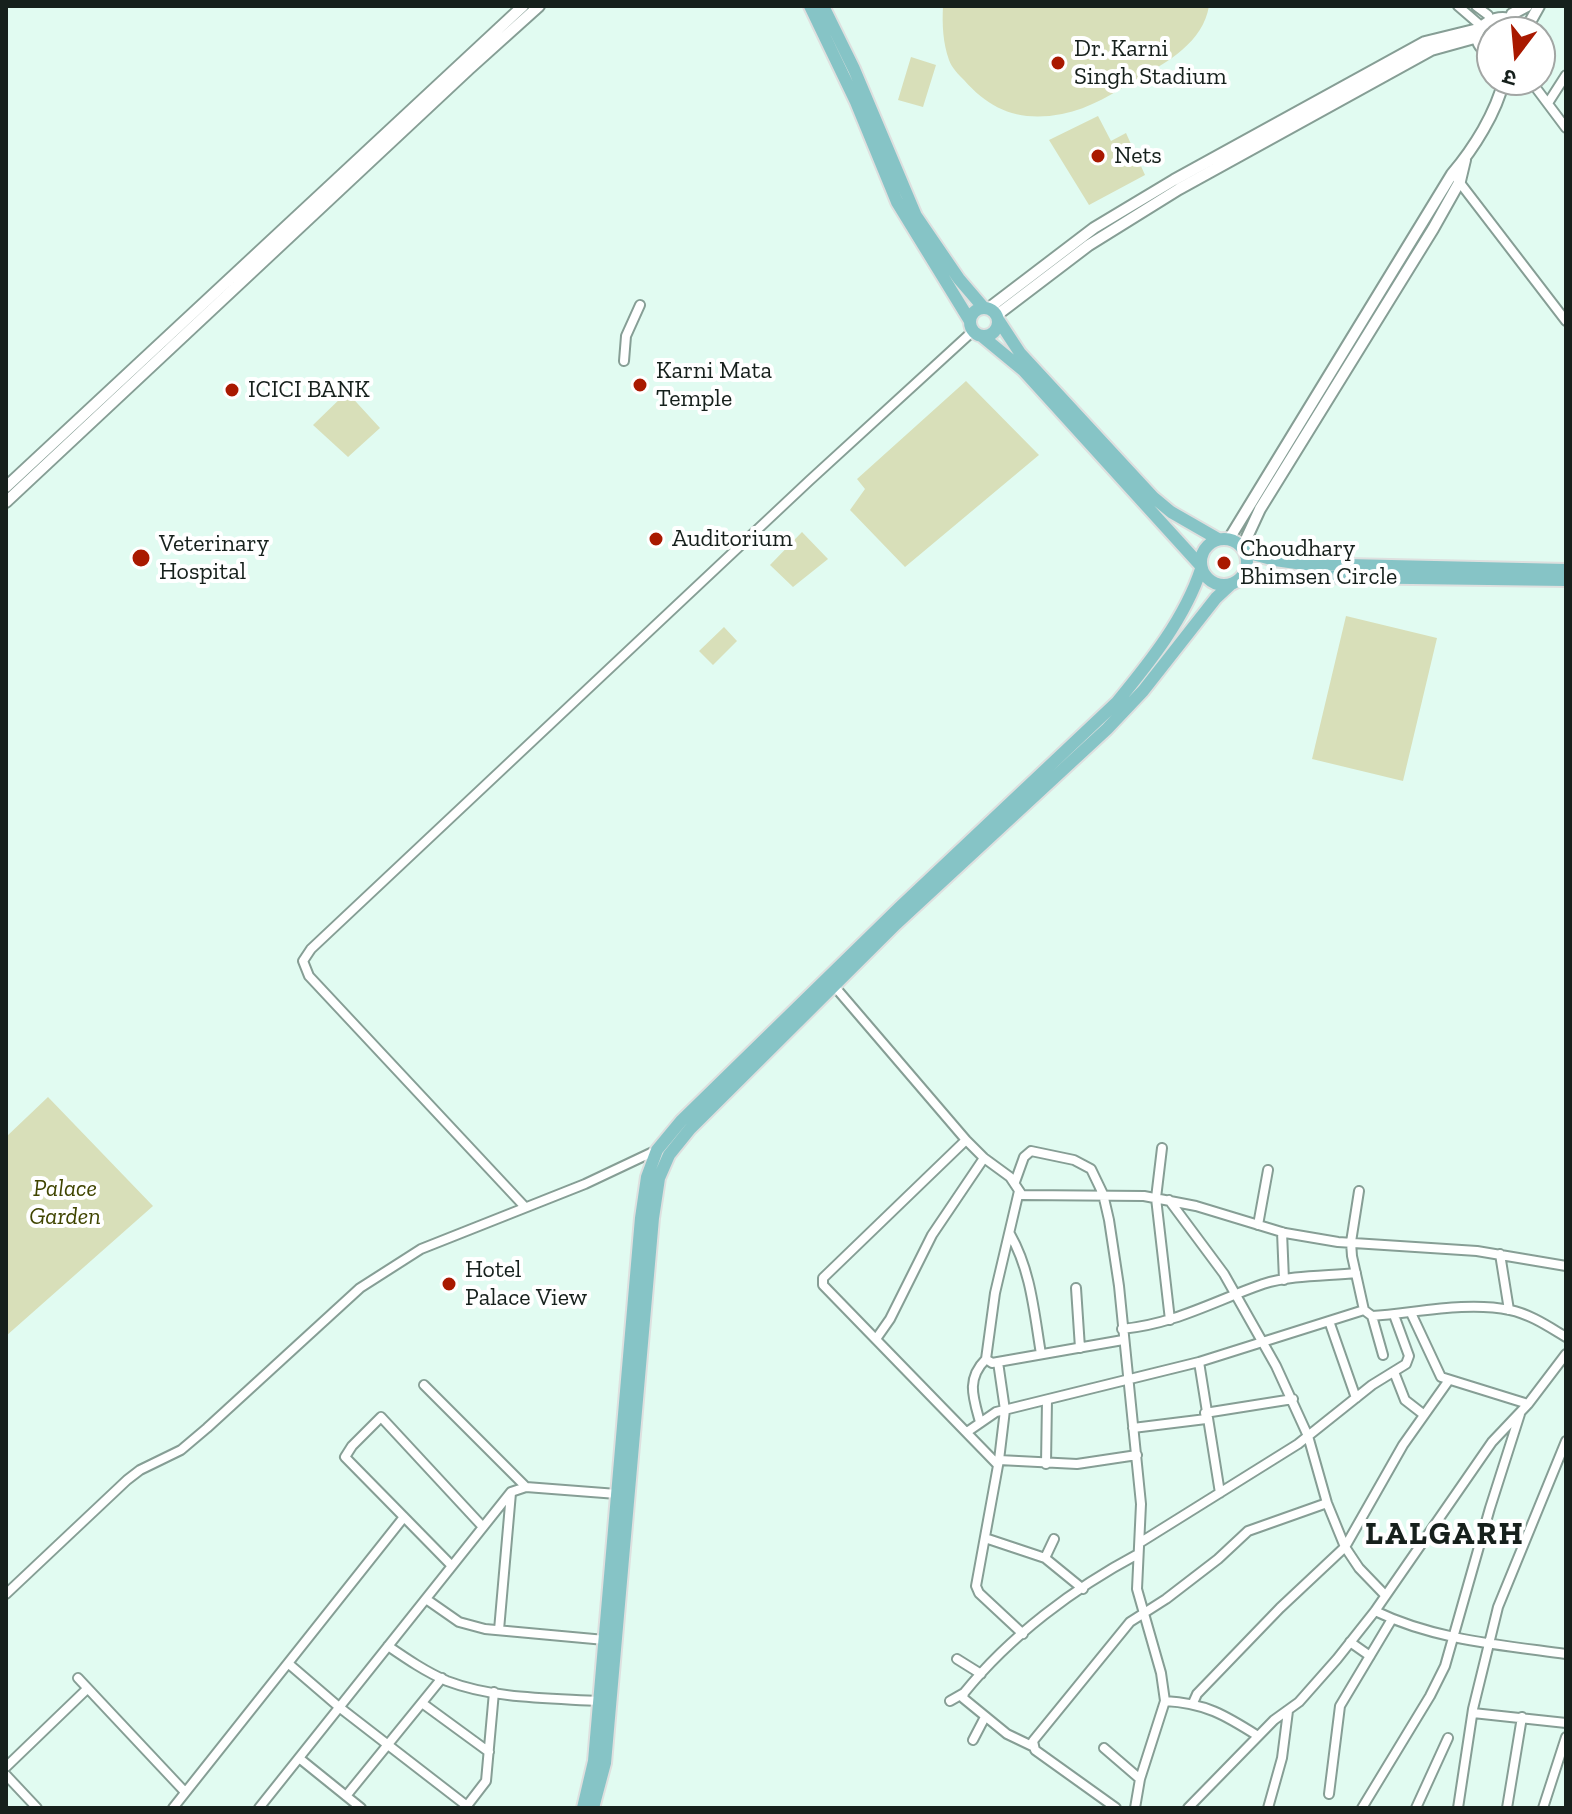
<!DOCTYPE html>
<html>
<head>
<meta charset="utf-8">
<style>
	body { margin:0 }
	#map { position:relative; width:1572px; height:1814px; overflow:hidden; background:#e1fbf1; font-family:"Zilla Slab","Noto Sans Devanagari",serif }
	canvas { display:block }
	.frame { position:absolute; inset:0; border:8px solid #16201c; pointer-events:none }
	.north { position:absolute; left:1476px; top:16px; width:80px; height:80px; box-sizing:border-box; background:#fff; border:2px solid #a2a6a4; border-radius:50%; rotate:196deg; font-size:22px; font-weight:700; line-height:32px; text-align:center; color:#16201c }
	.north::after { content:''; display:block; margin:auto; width:28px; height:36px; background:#a91900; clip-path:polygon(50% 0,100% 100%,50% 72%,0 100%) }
</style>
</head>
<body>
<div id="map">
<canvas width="1572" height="1814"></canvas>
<div class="frame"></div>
<div class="north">उ</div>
</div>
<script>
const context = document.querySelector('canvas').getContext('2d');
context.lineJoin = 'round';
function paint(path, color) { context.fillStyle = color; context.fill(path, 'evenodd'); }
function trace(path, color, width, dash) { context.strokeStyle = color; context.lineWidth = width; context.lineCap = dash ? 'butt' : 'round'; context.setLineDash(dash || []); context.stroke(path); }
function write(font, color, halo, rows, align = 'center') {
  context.font = font + ' "Zilla Slab",serif'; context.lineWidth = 8; context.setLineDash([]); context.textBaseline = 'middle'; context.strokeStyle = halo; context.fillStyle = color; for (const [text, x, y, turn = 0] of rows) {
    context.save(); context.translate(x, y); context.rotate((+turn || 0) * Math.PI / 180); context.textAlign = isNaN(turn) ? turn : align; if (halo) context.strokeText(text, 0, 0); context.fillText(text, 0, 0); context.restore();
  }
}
const green = new Path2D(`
	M943 6H1209C1203 42 1168 62 1139 78 1115 92 1090 109 1062 114 1021 122 991 111 964 80 958 74 952 68 949 60 943 43 942 25 943 6Z
	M911 57 936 65 923 107 898 100Z
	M1098 116 1111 141 1126 133 1145 175 1089 205 1049 140Z
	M966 381 1039 455 905 567 850 510 865 489 857 479Z
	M347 392 380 428 348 457 313 425Z
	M802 532 828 559 793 587 770 565Z
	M1346 616 1437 638 1403 781 1312 759Z
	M724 627 737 641 713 665 699 651Z
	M48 1097 153 1206 6 1336V1137Z`);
const minor = new Path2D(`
	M1458 6 1480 25
	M1476 6 1488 15
	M1530 80 1566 128
	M1548 103 1566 75
	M1457 179 1566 321
	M624 361 626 336 640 305
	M835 987 966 1140 984 1158 1010 1177 1022 1195 1144 1196 1196 1206 1285 1233 1338 1242 1477 1251 1566 1266
	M966 1140 823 1278V1285L998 1465
	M1162 1148 1156 1198 1170 1320
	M1015 1182 1024 1157 1031 1151 1074 1160 1091 1169 1103 1194 1109 1220 1119 1286 1141 1504 1137 1589 1161 1673 1165 1701 1140 1779 1135 1808
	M1019 1191 995 1293 986 1359 992 1363 1123 1340
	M1359 1191 1351 1242 1352 1256 1364 1310 1372 1316 1383 1355
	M1169 1200 1224 1274 1276 1366 1308 1436 1327 1503 1345 1547 1359 1568 1385 1595
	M525 1207 309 976 303 961 311 949 809 481 973 331
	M1258 1225 1268 1170
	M1282 1232 1284 1280
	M1010 1234C1031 1271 1034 1312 1041 1354
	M1500 1254 1509 1310
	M1076 1288 1080 1348
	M1411 1313 1441 1377 1528 1404
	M1372 1316C1416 1313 1466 1301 1510 1310 1530 1314 1549 1327 1566 1337
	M1329 1321 1356 1398
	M1122 1329C1175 1324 1214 1301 1263 1284 1292 1275 1326 1276 1356 1273
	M876 1339 890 1319 932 1235 984 1158
	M998 1362 1005 1410 999 1460 976 1586 979 1593 1023 1634
	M1199 1362 1220 1493
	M1394 1372 1405 1400 1423 1414
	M424 1385 526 1487
	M1205 1413 1293 1399
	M980 1422C973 1397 966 1379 986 1359
	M1133 1428 1206 1419
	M967 1432 996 1412 1199 1362 1364 1310
	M999 1460 1077 1464 1137 1455
	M1046 1464 1047 1400
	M404 1517 345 1457 352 1446 381 1417 483 1527
	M985 1538 1045 1558
	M1054 1539 1045 1558 1083 1589
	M1141 1542 1298 1444 1372 1385 1406 1364 1409 1356 1394 1315
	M6 1594 127 1480 140 1470 181 1450 207 1428 360 1288 421 1249 585 1184 657 1150
	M426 1599 459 1622 485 1629 605 1640
	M1375 1611C1435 1640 1501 1645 1566 1654
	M499 1630 511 1493
	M1350 1642 1370 1656
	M388 1646C407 1659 426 1672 447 1681 494 1699 549 1698 599 1701
	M957 1659 981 1674
	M289 1664 339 1707 467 1806
	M78 1678 185 1792
	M950 1701 964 1693
	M1165 1701C1205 1703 1225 1715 1258 1736
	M422 1703 489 1752
	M1193 1703 1197 1694 1280 1608 1345 1547 1403 1445 1449 1380
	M1473 1713 1566 1723
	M973 1740 985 1717
	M1032 1746 1007 1734 963 1698 964 1693C1010 1636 1074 1588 1138 1554
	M1104 1748 1140 1779
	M299 1758 361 1808
	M6 1767 87 1689
	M6 1775 37 1808
	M1329 1794 1340 1706 1392 1619
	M346 1796 442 1678
	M466 1807 486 1781 494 1692
	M173 1808 404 1517 452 1566
	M259 1808 511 1492 526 1487 617 1494
	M1116 1808 1035 1750 1033 1741 1130 1622 1166 1599 1218 1559 1248 1531 1327 1503
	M1188 1808 1274 1720 1299 1702 1337 1659 1375 1611 1492 1442 1528 1404 1566 1354
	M1268 1808 1282 1758 1288 1711
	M1362 1808 1430 1696 1445 1666 1490 1508 1520 1414
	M1416 1808 1448 1738
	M1458 1808 1473 1709 1498 1607 1566 1441
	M1507 1808 1522 1717
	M1543 1808 1566 1737`);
const tertiary = new Path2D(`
	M1512 14 1527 6
	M1525 31 1539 6
	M1492 56C1449 30 1512 0 1525 32
	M989 308 1094 228 1174 180 1425 42 1478 29
	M997 315 1089 245 1179 189 1431 50 1478 37
	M6 487 523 6
	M6 502 469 69 539 6
	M1229 539 1452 174C1474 148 1496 113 1504 80
	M1242 548 1260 509 1433 229 1460 181 1465 160`);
const primary = new Path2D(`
	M810 6 856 102 897 202 970 321
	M823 6 854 69 916 216 959 279 983 307
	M970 322a14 14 0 1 1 28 0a14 14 0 1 1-28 0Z
	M999 321 1020 353 1153 497 1171 512 1218 539
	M983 337 1023 370 1200 565
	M1201 562a23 23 0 1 1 46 0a23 23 0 1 1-46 0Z
	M1245 552 1275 560 1303 564 1566 570
	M1241 578 1335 577 1566 580
	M583 1808 594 1761 641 1218 647 1177 657 1150 681 1121 900 907 1117 702C1150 662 1185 618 1201 569
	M593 1808 605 1763 653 1218 659 1178 669 1155 690 1129 896 924 1107 729 1143 691 1216 598 1230 585`);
const markers = [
	[1058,63,8,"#a91900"],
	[1098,156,8,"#a91900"],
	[640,385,8,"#a91900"],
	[232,390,8,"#a91900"],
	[656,539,8,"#a91900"],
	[141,558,10,"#a91900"],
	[1224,563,8,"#a91900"],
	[449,1284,8,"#a91900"]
];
const poiNames = [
	["Dr. Karni",1074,49],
	["Singh Stadium",1074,77],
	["Nets",1114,156],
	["Karni Mata",656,371],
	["Temple",656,399],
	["ICICI BANK",248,390],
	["Auditorium",672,539],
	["Veterinary",159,544],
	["Hospital",159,572],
	["Choudhary",1240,549],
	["Bhimsen Circle",1240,577],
	["Hotel",465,1270],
	["Palace View",465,1298]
];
const parkNames = [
	["Palace",65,1189],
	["Garden",65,1217]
];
const districtNames = [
	["LALGARH",1445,1535]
];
paint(green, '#d8dfb9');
trace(minor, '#869e95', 12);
trace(tertiary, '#869e95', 14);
trace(primary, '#dee0df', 16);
trace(minor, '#fff', 8);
trace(tertiary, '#fff', 10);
trace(primary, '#86c4c6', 12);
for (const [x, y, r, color] of markers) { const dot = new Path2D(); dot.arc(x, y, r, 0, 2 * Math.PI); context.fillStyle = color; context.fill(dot); trace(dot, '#fff', 3); }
write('24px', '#16201c', '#fff', poiNames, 'left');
write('italic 24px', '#404500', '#fff', parkNames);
context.letterSpacing = '2px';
write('bold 32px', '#16201c', '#fff', districtNames);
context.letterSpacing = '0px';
</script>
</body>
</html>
